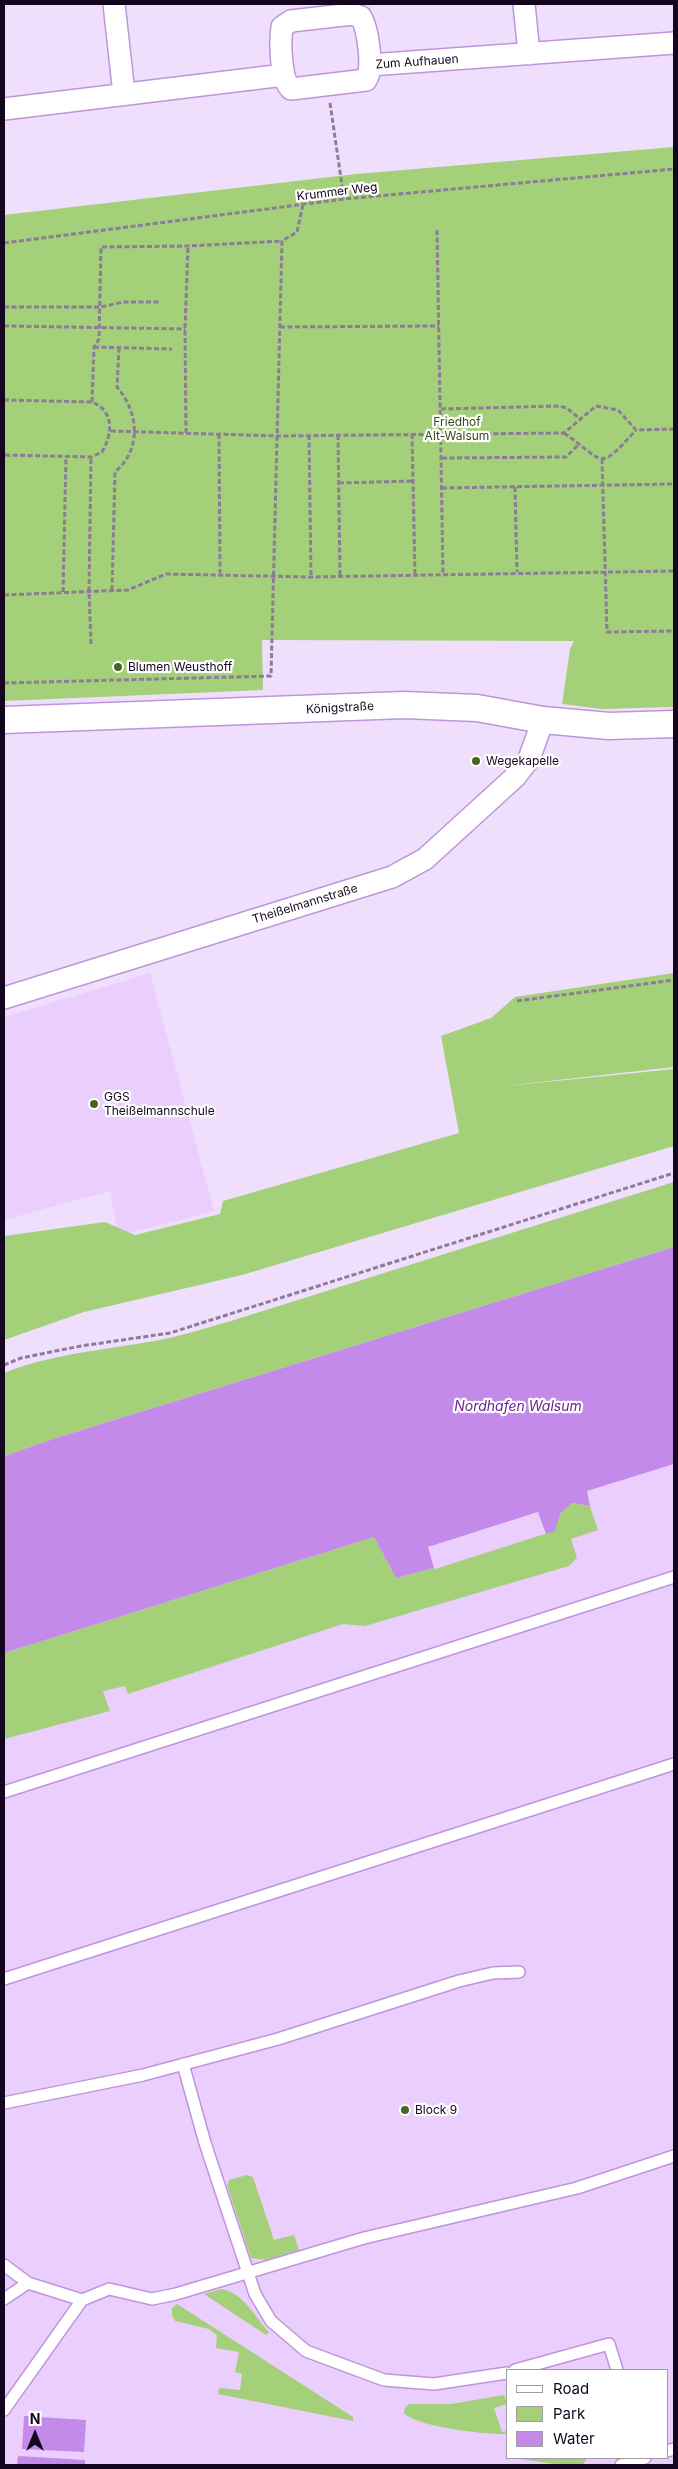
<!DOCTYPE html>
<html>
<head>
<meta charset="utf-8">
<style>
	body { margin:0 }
	#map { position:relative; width:678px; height:2469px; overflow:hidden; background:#f0dffc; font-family:Inter,sans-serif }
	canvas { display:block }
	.frame { position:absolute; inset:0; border:5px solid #15061f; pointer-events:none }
	.legend { position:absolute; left:506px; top:2369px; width:162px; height:90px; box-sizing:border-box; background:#fff; border:1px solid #a19ba5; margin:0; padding:6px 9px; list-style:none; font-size:15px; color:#15061f }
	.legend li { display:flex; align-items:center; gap:10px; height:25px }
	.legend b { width:25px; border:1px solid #a19ba5 }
	.north { position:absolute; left:10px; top:2409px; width:50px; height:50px; -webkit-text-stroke:4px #fff; paint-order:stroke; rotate:0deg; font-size:14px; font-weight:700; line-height:20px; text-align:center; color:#15061f }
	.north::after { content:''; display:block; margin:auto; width:18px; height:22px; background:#15061f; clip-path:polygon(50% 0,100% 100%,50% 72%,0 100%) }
</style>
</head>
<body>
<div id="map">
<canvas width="678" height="2469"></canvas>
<div class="frame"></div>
<ul class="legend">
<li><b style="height:6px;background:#fff"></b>Road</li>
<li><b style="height:14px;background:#a4d079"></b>Park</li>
<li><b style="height:14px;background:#c38ae9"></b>Water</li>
</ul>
<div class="north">N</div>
</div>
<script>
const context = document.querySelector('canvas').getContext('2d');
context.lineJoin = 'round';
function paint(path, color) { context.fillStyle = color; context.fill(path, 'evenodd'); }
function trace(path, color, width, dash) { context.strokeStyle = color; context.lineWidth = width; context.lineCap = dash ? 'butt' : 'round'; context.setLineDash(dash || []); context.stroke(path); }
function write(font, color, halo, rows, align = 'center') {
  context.font = font + ' Inter,sans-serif'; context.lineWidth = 4.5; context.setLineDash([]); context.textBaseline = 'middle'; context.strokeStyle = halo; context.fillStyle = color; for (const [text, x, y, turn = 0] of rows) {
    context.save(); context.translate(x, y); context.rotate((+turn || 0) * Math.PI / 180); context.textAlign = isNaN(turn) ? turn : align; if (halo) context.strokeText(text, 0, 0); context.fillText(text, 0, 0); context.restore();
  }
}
const built = new Path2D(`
	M150 973 214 1211 118 1236 110 1191 4 1220V1017Z
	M674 1464V2465H4V1653L374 1537 396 1578 434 1568 428 1547 539 1512 546 1534 555 1531 560 1514 587 1491ZM507 2370H667V2458H507Z`);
const green = new Path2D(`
	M674 147V707L602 709 562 704 570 649 574 641 262 640 263 690 4 701V215L356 174Z
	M674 973V1067L496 1087 674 1069V1146L242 1275 84 1312 4 1340V1236L105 1222 135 1235 220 1214 223 1201 459 1133 441 1036 491 1018 515 997Z
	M674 1182V1247L56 1438 4 1456V1373C49 1355 95 1351 142 1343 172 1339 202 1329 231 1321Z
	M572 1503 590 1506 598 1530 571 1539 577 1558 569 1566 365 1626 343 1624 128 1694 125 1686 103 1691 110 1711 4 1739V1653L374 1537 396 1578 434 1568 435 1569 554 1531 560 1514Z
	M247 2175 253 2177 274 2240 294 2235 299 2250 266 2260 251 2258 227 2185 229 2180Z
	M221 2289C244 2293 254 2316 269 2332L266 2335 204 2294Z
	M177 2304 353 2417V2421L218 2394 219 2388 240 2390 242 2374 235 2372 239 2352 216 2348 217 2335 209 2329 175 2321 172 2316V2308Z
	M504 2395 507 2404 494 2408 502 2432 507 2431V2434C488 2435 416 2427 404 2413L405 2408 409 2404H451Z
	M513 2458H587L583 2465H562Z`);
const water = new Path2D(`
	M674 1247V1464L587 1491 590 1506 572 1503 560 1514 555 1531 546 1534 538 1512 428 1547 434 1568 396 1578 374 1537 4 1653V1456L56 1438Z
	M24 2416 86 2420 84 2452 22 2449Z
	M18 2456 85 2460V2465H17Z`);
const path = new Path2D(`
	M330 103 344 199
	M437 230 443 574
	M4 243 344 199 674 169
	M4 307H100L124 302H161
	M4 326 185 329
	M280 327 439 326
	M94 347 172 349
	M4 400 92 402C114 411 113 433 102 452L91 457 4 455
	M92 402 94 347 99 339 101 247 188 246 282 241
	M441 409 559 406 567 408 581 420
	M111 431 278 436 564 433 596 406 618 410 636 430 674 429
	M186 433 185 329 188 246
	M564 433C606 462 597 473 636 430
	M219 434 220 573
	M412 434 415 576
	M309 435 311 577
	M338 435 340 576
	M442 458 566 457 579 444
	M602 459 607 632 674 631
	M339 483 413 481
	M515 487 517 572
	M442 488 674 484
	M112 590 115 472C142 449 139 413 117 387L119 349
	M63 592 66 456
	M4 595 128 590 166 574 311 577 674 571
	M91 644 89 591 91 457
	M4 683 271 676 282 241 297 232 303 204
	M517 1001 674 980
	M4 1365 21 1358 81 1346 170 1333 674 1173`);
const service = new Path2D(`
	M4 1792 674 1577
	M4 1979 674 1764
	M183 2064 205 2143 255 2294 271 2321 306 2351 384 2380 434 2384 507 2373
	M4 2103 143 2075 278 2039 459 1981 493 1973 519 1972
	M4 2265 28 2283 82 2300
	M4 2299 28 2283
	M515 2370 609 2344 617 2370
	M4 2410 82 2300 109 2289 152 2299 176 2294 364 2238 577 2188 674 2156
	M667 2451 674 2449
	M621 2465 645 2458`);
const minor = new Path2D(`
	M114 4 124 94
	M524 4 529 54
	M352 14 361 17C368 29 374 69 366 80L291 89C280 79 280 41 282 27L291 21Z
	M370 65 674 43
	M4 109 284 75
	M4 998 392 877 425 859 515 777 529 759 543 720`);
const tertiary = new Path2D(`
	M4 720 404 705 477 708 543 720 609 726 674 724`);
const markers = [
	[118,667,5,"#46671e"],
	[476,761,5,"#46671e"],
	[94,1104,5,"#46671e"],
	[405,2110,5,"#46671e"]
];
const streetNames = [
	["Zum Aufhauen",417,62,-4],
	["Krummer Weg",337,192,-7],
	["Königstraße",340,708,-3],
	["Theißelmannstraße",305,904,-17]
];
const parkNames = [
	["Friedhof",457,422],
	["Alt-Walsum",457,436]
];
const poiNames = [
	["Blumen Weusthoff",128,667],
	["Wegekapelle",486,761],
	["GGS",104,1097],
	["Theißelmannschule",104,1111],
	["Block 9",415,2110]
];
const waterNames = [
	["Nordhafen Walsum",518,1407]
];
paint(built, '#eacffe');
paint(green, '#a4d079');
paint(water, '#c38ae9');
trace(service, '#be95da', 14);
trace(minor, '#be95da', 24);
trace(tertiary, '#be95da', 29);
trace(path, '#8c7c98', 3, [5, 2.5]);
trace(service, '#fff', 11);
trace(minor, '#fff', 21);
trace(tertiary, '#fff', 26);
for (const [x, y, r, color] of markers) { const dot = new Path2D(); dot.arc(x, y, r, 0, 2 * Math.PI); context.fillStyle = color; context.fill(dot); trace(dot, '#fff', 2); }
write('12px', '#15061f', '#fff', streetNames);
write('12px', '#34481e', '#fff', parkNames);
write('12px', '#15061f', '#fff', poiNames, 'left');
write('italic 14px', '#6c2393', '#fff', waterNames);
</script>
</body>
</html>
